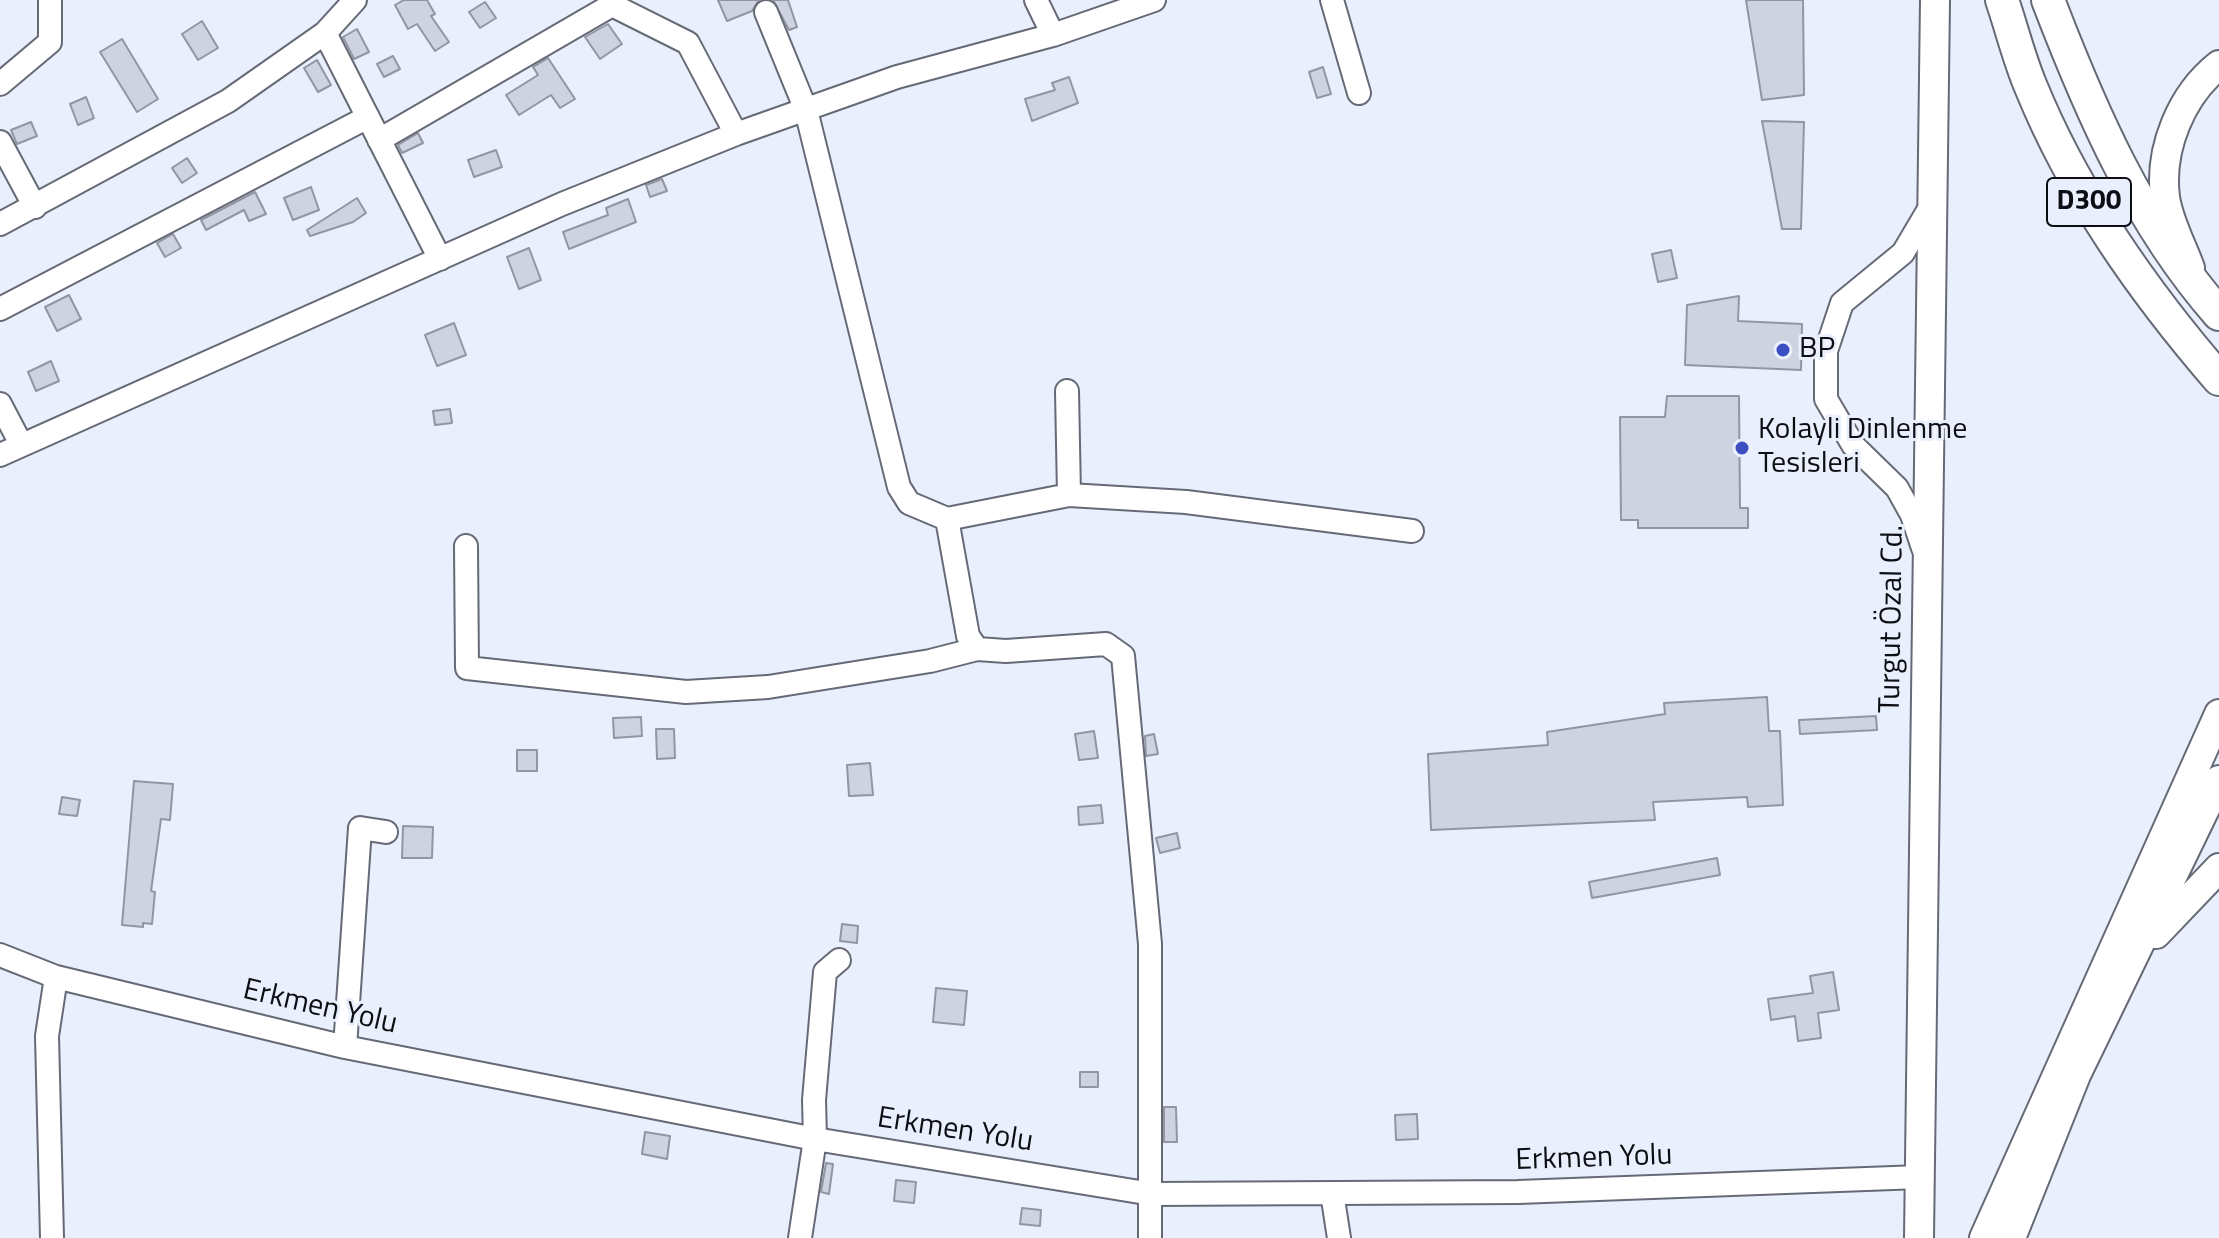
<!DOCTYPE html>
<html>
<head>
<meta charset="utf-8">
<style>
	body { margin:0 }
	canvas { display:block; background:#eaeffd }
</style>
</head>
<body>
<canvas width="2219" height="1238"></canvas>
<script>
const context = document.querySelector('canvas').getContext('2d');
context.lineJoin = 'round';
function paint(path, color) { context.fillStyle = color; context.fill(path, 'evenodd'); }
function trace(path, color, width, dash) { context.strokeStyle = color; context.lineWidth = width; context.lineCap = dash ? 'butt' : 'round'; context.setLineDash(dash || []); context.stroke(path); }
function write(font, color, halo, rows, align = 'center') {
  context.font = font + ' "Titillium Web",sans-serif'; context.lineWidth = 6; context.setLineDash([]); context.textBaseline = 'middle'; context.strokeStyle = halo; context.fillStyle = color; for (const [text, x, y, turn = 0] of rows) {
    context.save(); context.translate(x, y); context.rotate((+turn || 0) * Math.PI / 180); context.textAlign = isNaN(turn) ? turn : align; if (halo) context.strokeText(text, 0, 0); context.fillText(text, 0, 0); context.restore();
  }
}
const building = new Path2D(`
	M404 0H427L435 14 431 16 449 42 435 51 417 24 408 29 395 5Z
	M718 0H759L752 11 727 21Z
	M773 0H788L797 27 789 30Z
	M1746 0H1803L1804 95 1762 100Z
	M485 2 496 18 480 28 469 12Z
	M202 21 218 48 198 60 182 34Z
	M608 24 622 44 600 59 585 37Z
	M357 29 369 52 354 59 343 37Z
	M122 39 158 99 137 112 100 52Z
	M393 56 400 69 384 77 377 64Z
	M548 58 575 99 560 108 551 95 519 115 506 95 538 75 533 67Z
	M317 60 331 85 318 92 304 68Z
	M1323 67 1331 94 1317 98 1309 72Z
	M1069 77 1078 103 1032 121 1025 99 1055 90 1052 83Z
	M86 97 94 118 78 125 70 104Z
	M1762 121 1804 122 1801 229H1782Z
	M31 122 37 136 17 144 11 130Z
	M418 133 423 143 402 153 398 145Z
	M496 150 502 167 474 177 468 160Z
	M187 158 197 173 182 183 172 168Z
	M662 179 667 191 650 197 646 185Z
	M311 187 319 210 293 220 284 198Z
	M255 192 266 214 249 221 244 210 206 230 201 220Z
	M357 198 366 213 353 222 310 236 307 230Z
	M628 199 636 222 569 249 563 232 608 215 606 208Z
	M173 234 181 248 165 257 157 243Z
	M529 248 541 280 519 289 507 257Z
	M1671 250 1677 278 1658 282 1652 254Z
	M69 295 81 319 57 331 45 307Z
	M1739 296 1738 321 1802 324 1801 370 1685 365 1687 305Z
	M454 323 466 355 437 366 425 335Z
	M51 361 59 381 36 391 28 372Z
	M1667 396H1739L1740 508H1748V528H1638V520H1621L1620 417H1665Z
	M450 409 452 423 435 425 433 411Z
	M1767 697 1769 731H1780L1783 805 1748 807 1747 797 1653 802 1655 820 1431 830 1428 754 1548 745 1547 732 1665 714 1664 703Z
	M1876 716 1877 730 1800 734 1799 720Z
	M641 717 642 736 614 738 613 718Z
	M656 729H674L675 758 657 759Z
	M1094 731 1098 758 1079 760 1075 734Z
	M1154 734 1158 754 1146 756 1145 736Z
	M517 750H537V771H517Z
	M870 763 873 795 849 796 847 765Z
	M134 781 173 784 170 820 161 819 151 891 155 892 152 924 143 923V927L122 925Z
	M62 797 80 800 77 816 59 814Z
	M1101 805 1103 823 1079 825 1078 807Z
	M403 826 433 827 432 858H402Z
	M1177 833 1180 848 1160 853 1156 838Z
	M1717 858 1720 875 1592 898 1589 882Z
	M842 924 858 926 857 943 840 941Z
	M1833 972 1839 1010 1818 1013 1821 1038 1798 1041 1795 1016 1771 1020 1768 999 1813 993 1810 976Z
	M936 988 967 991 964 1025 933 1022Z
	M1080 1072H1098V1087H1080Z
	M1164 1107H1176L1177 1142H1164Z
	M1417 1114 1418 1139 1396 1140 1395 1115Z
	M645 1132 670 1136 667 1159 642 1154Z
	M826 1163 833 1164 829 1194 821 1192Z
	M896 1180 916 1182 914 1203 894 1201Z
	M1022 1208 1041 1210 1040 1226 1020 1224Z`);
const minor = new Path2D(`
	M1036 0 1053 35
	M1332 0 1359 93
	M766 12 806 110 899 487 909 503 947 519 1069 495 1186 502 1412 531
	M325 33 440 259
	M0 84 50 42V0
	M379 140 612 5 688 43 736 134
	M0 142 35 207
	M0 224 228 101 325 33 355 0
	M0 309 368 117
	M1067 391 1069 495
	M0 404 21 444
	M0 455 562 204 736 134 897 77 1053 35 1154 0
	M947 519 968 636 977 649
	M466 546 467 668 686 692 768 687 930 661 977 649 1006 651 1106 644 1123 656 1150 944V1238
	M1923 548 1912 515 1897 488 1853 445 1826 399V351L1842 303 1903 253 1932 204
	M0 955 56 977 345 1047 815 1139 1152 1194 1518 1192 1920 1177
	M345 1047 360 828 386 832
	M1332 1193 1339 1238
	M52 1238 47 1036 56 977
	M800 1238 815 1139 814 1100 825 972 839 960`);
const major = new Path2D(`
	M2190 268C2182 246 2168 220 2165 197 2159 149 2181 95 2219 65
	M2156 934 2219 868
	M1919 1238 1935 0
	M1984 1238 2219 714
	M2011 1238 2076 1075 2219 780`);
const highway = new Path2D(`
	M2002 0C2012 29 2019 59 2031 87 2075 195 2143 291 2219 379
	M2048 0C2091 112 2139 223 2219 314`);
const markers = [
	[1783,350,8,"#3b4fc2"],
	[1742,448,8,"#3b4fc2"]
];
const shields = [
	[2089,202,84]
];
const shieldNames = [
	["D300",2089,202]
];
const poiNames = [
	["BP",1799,350],
	["Kolayli Dinlenme",1758,431],
	["Tesisleri",1758,465]
];
const streetNames = [
	["Turgut Özal Cd.",1893,619,-89],
	["Erkmen Yolu",320,1008,13],
	["Erkmen Yolu",955,1131,9],
	["Erkmen Yolu",1594,1159,-2]
];
paint(building, '#cfd3e1');
trace(building, '#9296a3', 2);
trace(minor, '#666a76', 26);
trace(major, '#666a76', 32);
trace(highway, '#666a76', 36);
trace(minor, '#fff', 22);
trace(major, '#fff', 28);
trace(highway, '#fff', 32);
for (const [x, y, r, color] of markers) { const dot = new Path2D(); dot.arc(x, y, r, 0, 2 * Math.PI); context.fillStyle = color; context.fill(dot); trace(dot, '#eaeffd', 3); }
for (const [x, y, w] of shields) { const box = new Path2D(); box.roundRect(x - w / 2, y - 24, w, 48, 6); context.fillStyle = '#eaeffd'; context.fill(box); trace(box, '#0d0e13', 2); }
write('bold 28px', '#0d0e13', null, shieldNames);
write('30px', '#0d0e13', '#eaeffd', poiNames, 'left');
write('30px', '#0d0e13', '#eaeffd', streetNames);
</script>
</body>
</html>
